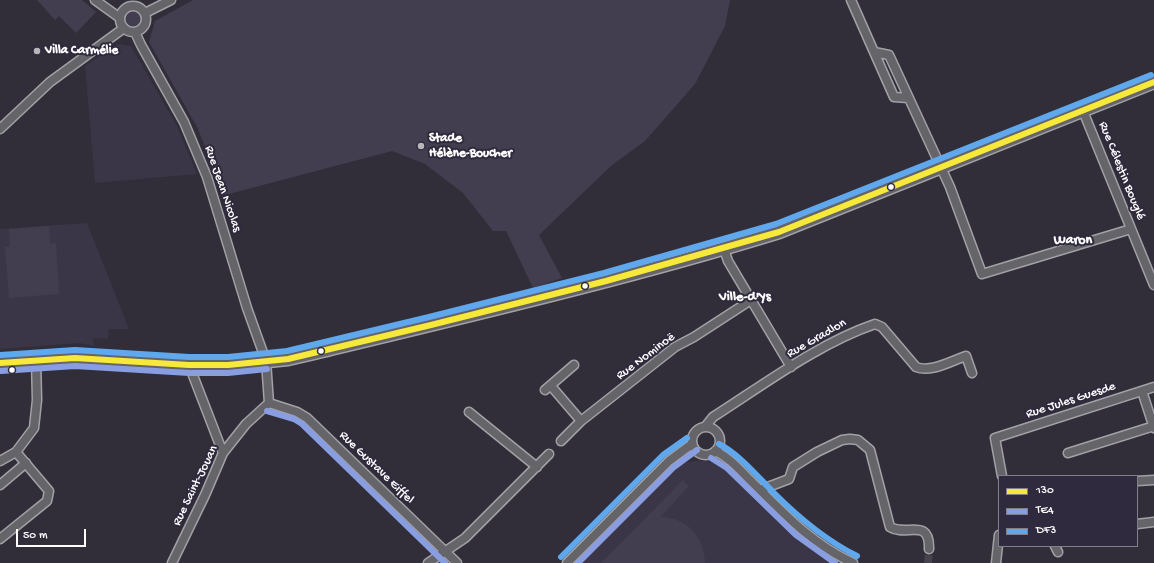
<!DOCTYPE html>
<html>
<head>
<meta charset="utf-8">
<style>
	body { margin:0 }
	#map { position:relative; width:1154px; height:563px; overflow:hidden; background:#312e39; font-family:"Gochi Hand",sans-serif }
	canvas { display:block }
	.legend { position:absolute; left:998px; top:475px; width:140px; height:72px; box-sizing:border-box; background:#2f2a3d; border:1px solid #827f8b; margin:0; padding:5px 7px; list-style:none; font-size:12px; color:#fff }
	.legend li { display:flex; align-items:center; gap:8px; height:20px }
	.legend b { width:20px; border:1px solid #827f8b }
	.scale { position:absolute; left:16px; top:529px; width:70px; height:18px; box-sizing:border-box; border:2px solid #fff; border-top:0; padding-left:5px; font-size:12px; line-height:14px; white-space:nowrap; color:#fff; -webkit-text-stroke:3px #2f2a3d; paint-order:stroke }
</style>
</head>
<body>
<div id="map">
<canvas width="1154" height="563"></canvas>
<ul class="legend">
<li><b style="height:5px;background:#f7e93a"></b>130</li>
<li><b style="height:5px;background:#899ee0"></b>TE4</li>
<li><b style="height:5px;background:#60a8ed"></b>DF3</li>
</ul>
<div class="scale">50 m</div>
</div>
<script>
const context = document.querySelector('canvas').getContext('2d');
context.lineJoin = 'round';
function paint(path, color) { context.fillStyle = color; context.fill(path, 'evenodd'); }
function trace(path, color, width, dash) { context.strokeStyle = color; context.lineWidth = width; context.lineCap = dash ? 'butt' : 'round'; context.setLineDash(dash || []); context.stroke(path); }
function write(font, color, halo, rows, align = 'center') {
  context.font = font + ' "Gochi Hand",sans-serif'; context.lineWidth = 4; context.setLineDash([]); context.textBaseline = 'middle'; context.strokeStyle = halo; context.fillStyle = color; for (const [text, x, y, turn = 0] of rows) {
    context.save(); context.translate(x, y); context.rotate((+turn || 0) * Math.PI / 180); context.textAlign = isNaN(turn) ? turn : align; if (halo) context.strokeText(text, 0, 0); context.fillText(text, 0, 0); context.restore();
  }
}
const built = new Path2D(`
	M118 44 131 46 177 126 197 174 95 183 85 66Z
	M87 223 129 329H109L108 339 93 338 94 346 79 343 0 349V229Z
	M701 460 717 463 731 471 809 546 835 563H581L669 472 683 463Z`);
const green = new Path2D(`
	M37 0H82L96 12 76 33 59 16 55 20Z
	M193 0H730L725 26 695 84 645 141 612 165 539 235 562 278 533 288 506 231H493L463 193 425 164 392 151 225 195 197 127 149 42 155 21Z
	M124 19a9 9 0 1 1 18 0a9 9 0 1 1-18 0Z
	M49 226 50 244 56 243 59 294 9 298 5 247H10L9 229Z
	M683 480 689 486 660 517C686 517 705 537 705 563H601Z`);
const minorTunnel = new Path2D(`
	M928 563 929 549`);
const minor = new Path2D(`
	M95 0 120 18
	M851 0 874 52 889 55 950 187 982 274 1131 229
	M120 19a13 13 0 1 1 26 0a13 13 0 1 1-26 0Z
	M145 13 171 0
	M135 32 141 45 184 122 207 177 247 308 266 361 269 403
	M874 52 894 97 908 98
	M1083 111 1154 285
	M0 129 50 82 124 28
	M724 249 728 261 791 367
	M189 365 223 453
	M551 386 581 421
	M545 390 574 365
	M1142 391 1154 428
	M269 403 297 412 307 418 457 563
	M469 412 537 467
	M705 427 713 417C763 385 819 343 875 324L882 327 916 367C931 373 951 361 966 356L972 373
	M692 441a14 14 0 1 1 28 0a14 14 0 1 1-28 0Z
	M561 441 581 421 675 347 694 337 751 300
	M715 451C731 458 744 475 757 487 787 517 814 545 853 563
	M1068 453 1154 426
	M0 461 16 452 34 428 37 400 36 359
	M1002 476 995 438 1154 387
	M1137 481 1154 480
	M0 485 26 463
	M760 490 789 479 793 467 817 452 842 440 850 439 858 440 870 450 890 527C906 537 930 517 929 549
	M1137 524 1154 522
	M0 539 47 501 49 491 16 452
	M1055 546 1058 552
	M172 563 205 495 223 453 246 424 269 403
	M428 563 465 538 549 454
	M567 563 669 461 692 444
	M996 563 999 535`);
const secondary = new Path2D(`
	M0 363 75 358 189 365H228L288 359 314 353C470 315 626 279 779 232L1154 82`);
const bus1 = new Path2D(`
	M0 363 75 358 189 365H228L288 359 431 325 606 281 779 232 1154 82`);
const bus2 = new Path2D(`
	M1 371 75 366 189 373H228L267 369
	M267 411 294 419 302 424 445 563
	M711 458 727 468 796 535 835 563
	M578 563 674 467 697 450`);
const bus3 = new Path2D(`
	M0 355 75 350 189 357H228L287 351 429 317 604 273 776 224 1151 75
	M719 444C740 455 757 476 774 493 799 518 825 540 857 556
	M561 557 663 455 687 438`);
const markers = [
	[37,51,4,"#b7b6ba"],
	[421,146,4,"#b7b6ba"],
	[891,187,3.5,"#fff"],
	[585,286,3.5,"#fff"],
	[321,351,3.5,"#fff"],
	[12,370,3.5,"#fff"]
];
const poiNames = [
	["Villa Carmélie",45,51],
	["Stade",429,139],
	["Hélène-Boucher",429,154]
];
const streetNames = [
	["Rue Célestin Bouglé",1121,171,68],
	["Rue Jean Nicolas",222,189,71],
	["Rue Gradlon",817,339,-30],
	["Rue Nominoë",646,357,-37],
	["Rue Jules Guesde",1071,401,-18],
	["Rue Gustave Eiffel",376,468,44],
	["Rue Saint-Jouan",196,486,-64]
];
const neighbourhoodNames = [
	["Waron",1073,241],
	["Ville-d'Ys",745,298]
];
paint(built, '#3b3647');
paint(green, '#433e4f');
trace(minorTunnel, '#46434d', 8, [8, 4]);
trace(minor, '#a2a1a6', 11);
trace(secondary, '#a2a1a6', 15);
trace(minor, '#656469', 8);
trace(secondary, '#656469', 12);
trace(bus1, '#f7e93a', 6);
trace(bus2, '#899ee0', 6);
trace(bus3, '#60a8ed', 6);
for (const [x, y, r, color] of markers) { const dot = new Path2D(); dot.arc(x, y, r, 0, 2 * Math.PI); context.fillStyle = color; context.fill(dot); trace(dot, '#2f2a3d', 1.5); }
write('bold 13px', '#fff', '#2f2a3d', poiNames, 'left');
write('13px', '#fff', '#2f2a3d', streetNames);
write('bold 14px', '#fff', '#2f2a3d', neighbourhoodNames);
</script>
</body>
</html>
